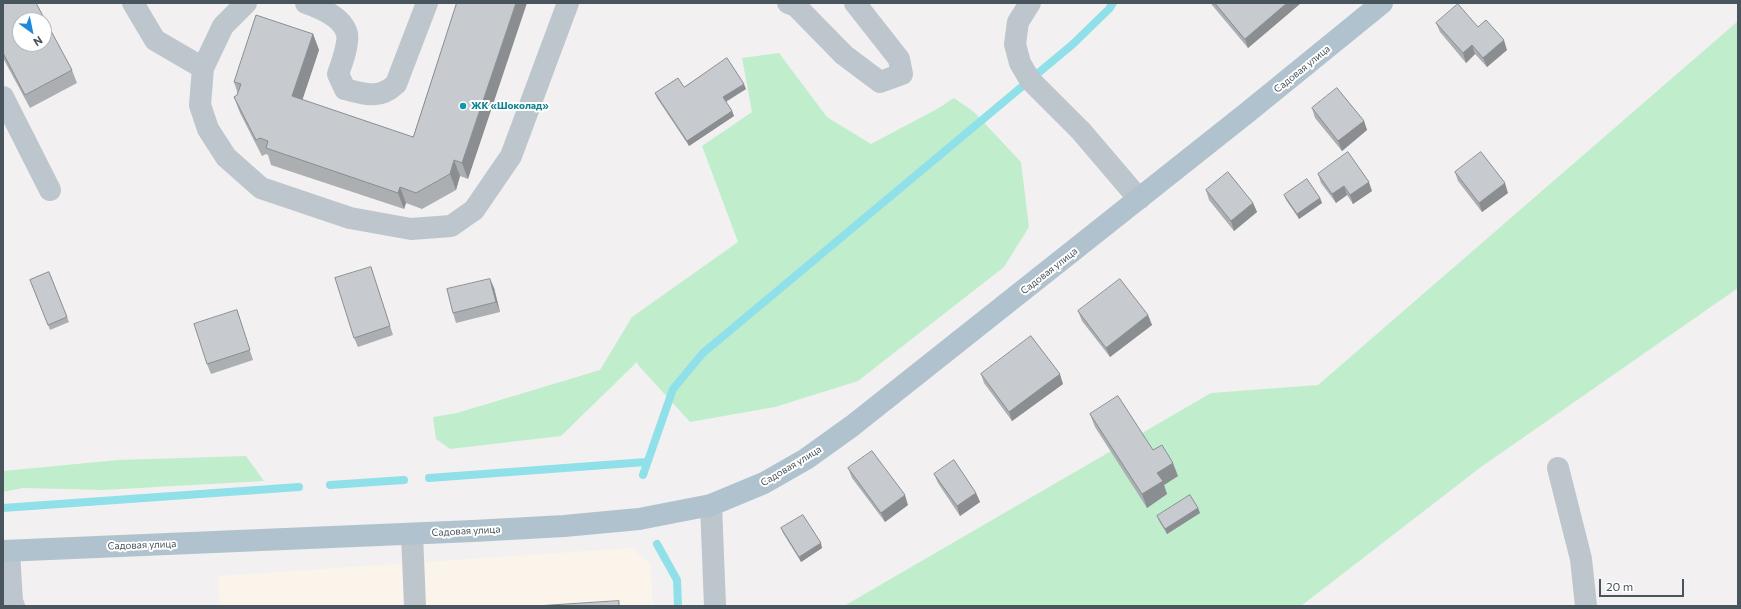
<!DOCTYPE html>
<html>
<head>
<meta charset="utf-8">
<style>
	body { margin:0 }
	#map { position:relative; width:1741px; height:609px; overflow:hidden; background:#f2f0f0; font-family:Commissioner,sans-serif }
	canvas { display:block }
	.frame { position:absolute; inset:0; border:4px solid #48555c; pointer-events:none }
	.north { position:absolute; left:12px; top:12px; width:40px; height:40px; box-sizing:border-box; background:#fff; border:1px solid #b6bbbe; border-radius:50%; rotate:147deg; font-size:11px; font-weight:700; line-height:16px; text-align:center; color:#48555c }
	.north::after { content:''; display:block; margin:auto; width:14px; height:18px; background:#2087db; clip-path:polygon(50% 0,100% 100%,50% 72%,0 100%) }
	.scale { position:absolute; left:1599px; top:579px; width:85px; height:18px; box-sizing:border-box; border:2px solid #48555c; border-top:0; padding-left:5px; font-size:12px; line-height:14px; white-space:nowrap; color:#48555c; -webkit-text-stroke:3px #fff; paint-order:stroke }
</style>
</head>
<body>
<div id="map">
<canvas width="1741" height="609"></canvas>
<div class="frame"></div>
<div class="north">N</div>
<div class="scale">20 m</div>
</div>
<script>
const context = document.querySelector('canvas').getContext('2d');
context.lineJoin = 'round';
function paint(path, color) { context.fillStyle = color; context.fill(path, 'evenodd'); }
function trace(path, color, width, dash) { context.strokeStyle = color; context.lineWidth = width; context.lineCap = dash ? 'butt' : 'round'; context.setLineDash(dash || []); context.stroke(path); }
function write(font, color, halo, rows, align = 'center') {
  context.font = font + ' Commissioner,sans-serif'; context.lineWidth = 4; context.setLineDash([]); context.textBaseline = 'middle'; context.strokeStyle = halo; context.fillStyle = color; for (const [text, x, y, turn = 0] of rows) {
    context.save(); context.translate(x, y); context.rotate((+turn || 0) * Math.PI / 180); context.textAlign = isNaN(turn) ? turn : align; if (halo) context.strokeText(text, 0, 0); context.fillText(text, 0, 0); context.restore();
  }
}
const commercial = new Path2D(`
	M632 548 650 564 653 606H220L218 576Z`);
const green = new Path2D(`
	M1738 21V288L1481 467 1301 606H844L1211 393 1318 385Z
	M779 53 827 117 871 144 937 109 954 98 974 112 1021 162 1029 227 1004 267 858 381 775 407 690 422 638 365 637 362 561 436 450 449 436 439 433 417 457 413 600 370 632 317 738 242 702 146 752 112 742 58Z
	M246 456 264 481 103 490 23 488 3 492V471L118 460Z`);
const stream = new Path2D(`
	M643 475 673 389 703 353 1073 44 1109 9 1113 3
	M429 478 646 462
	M330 485 404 480
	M3 508 299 487
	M657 544 677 580 678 606`);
const minor = new Path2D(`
	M133 3 155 40 203 68
	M246 3 223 26 203 68 200 105 208 129 226 157 261 188 350 218 411 229 451 226 474 210 511 156 568 3
	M306 3C320 8 343 17 347 34 349 43 341 66 338 74L345 89C365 94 379 100 396 84L427 3
	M788 3 796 6 844 55 880 82 902 74 899 59 855 3
	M1030 3 1018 22 1015 44 1020 63 1030 80 1081 131 1139 199
	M3 97 50 190
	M1558 468 1581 559 1586 606
	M711 505 715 606
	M412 534 415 606
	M9 551 12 602 14 606`);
const major = new Path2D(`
	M3 551 473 531 564 526 639 519 711 505 764 483 806 459 852 426 1248 112 1382 3`);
const wall = new Path2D(`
	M3 3 72 70 77 83 30 108 3 58Z
	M457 3 468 179 460 176 456 190 422 209 406 203 404 209 271 165 268 155 266 154 262 156 240 113 234 97 237 95 238 94 234 82 313 34 319 50 302 100 413 137Z
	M1211 3H1301L1248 48 1212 5Z
	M1436 23 1478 27 1507 50 1487 67 1475 54 1466 63 1440 32Z
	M684 87 746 89 726 102 732 111 734 116 689 146 657 98 655 93Z
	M1312 108 1364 121 1367 130 1342 151 1315 118Z
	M1455 172 1508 193 1482 212 1458 181Z
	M1318 174 1372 191 1353 204 1347 195 1336 203 1321 183Z
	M1206 190 1253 203 1257 212 1234 231 1209 200Z
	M1284 195 1320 198 1322 203 1299 219 1286 200Z
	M371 267 393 335 358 347 354 338Z
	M49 272 69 322 50 330 30 280Z
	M490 279 494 288 500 312 456 323 453 313Z
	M237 310 253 360 211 374 207 364Z
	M1078 311 1148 315 1152 325 1110 357 1082 321Z
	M981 374 1063 384 1012 421 984 383Z
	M1090 414 1153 450 1178 476 1164 485 1167 494 1147 508 1095 427Z
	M848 468 908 505 885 522 852 478Z
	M934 474 976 493 980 502 960 516 938 483Z
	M1198 508 1200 513 1167 534 1159 521 1157 516Z
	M781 528 822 548 801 562 783 533Z`);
const shadedWall = new Path2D(`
	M516 3H527L468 179 462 163Z
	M1287 3H1301L1248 48 1245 39Z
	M313 34 319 50 298 113 292 96Z
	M1504 40 1507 50 1487 67 1483 58Z
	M1472 45 1475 54 1466 63 1463 53Z
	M744 84 746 89 725 102 723 97Z
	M732 111 734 116 689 146 687 141Z
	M1364 121 1367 130 1342 151 1338 141Z
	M454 160 460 176 456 190 450 174Z
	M1369 182 1372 191 1353 204 1350 195Z
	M1505 183 1508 193 1482 212 1479 203Z
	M1344 186 1347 195 1336 203 1332 194Z
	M400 187 406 203 404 209 398 193Z
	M1320 198 1322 203 1299 219 1297 214Z
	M1253 203 1257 212 1234 231 1231 221Z
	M490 279 494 288 500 312 496 302Z
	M1148 315 1152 325 1110 357 1106 348Z
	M1060 374 1063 384 1012 421 1009 412Z
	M1173 463 1178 476 1164 485 1167 494 1147 508 1142 494 1157 473Z
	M976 493 980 502 960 516 957 506Z
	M905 495 908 505 885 522 881 513Z
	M1198 508 1200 513 1167 534 1165 529Z
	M821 543 822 548 801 562 799 557Z`);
const building = new Path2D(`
	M3 3H36L72 70 25 95 3 53ZM20 20H44V44H20Z
	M457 3H516L462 163 454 160 450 174 416 193 400 187 398 193 266 148 268 141 260 138 256 140 234 97 237 95 241 84 234 82 256 15 313 34 292 96 413 137Z
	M1215 3H1287L1245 39Z
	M1458 4 1478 27 1486 20 1504 40 1483 58 1472 45 1463 53 1436 23Z
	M727 58 744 84 723 97 732 111 687 141 655 93 678 78 684 87Z
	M1337 88 1364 121 1338 141 1312 108Z
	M1348 152 1369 182 1350 195 1344 186 1332 194 1318 174Z
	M1481 152 1505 183 1479 203 1455 172Z
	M1228 172 1253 203 1231 221 1206 190Z
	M1307 179 1320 198 1297 214 1284 195Z
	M371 267 390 326 354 338 335 278Z
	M49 272 67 317 48 325 30 280Z
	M490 279 496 302 453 313 447 289Z
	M1120 279 1148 315 1106 348 1078 311Z
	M237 310 250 350 207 364 194 324Z
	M1031 336 1060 374 1009 412 981 374Z
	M1118 396 1153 450 1162 445 1173 463 1157 473 1163 481 1142 494 1090 414Z
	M872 451 905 495 881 513 848 468Z
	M954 460 976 493 957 506 934 474Z
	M1190 495 1198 508 1165 529 1157 516Z
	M803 515 821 543 799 557 781 528Z
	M619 601V606H536Z`);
const markers = [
	[463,106,4,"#0f9aa8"]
];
const streetNames = [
	["Садовая улица",1302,69,-39],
	["Садовая улица",1049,271,-38],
	["Садовая улица",791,466,-31],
	["Садовая улица",466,531,-3],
	["Садовая улица",142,545,-2]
];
const cultureNames = [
	["ЖК «Шоколад»",471,106]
];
paint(commercial, '#fbf4ea');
paint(green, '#c0eecd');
trace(stream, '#8fe0e9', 8);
trace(minor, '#bcc6cc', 22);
trace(major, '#b0c2cd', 22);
paint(wall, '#abafb2');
paint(shadedWall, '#8b8e91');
paint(building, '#c7cbcf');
trace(building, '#8b8e91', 1);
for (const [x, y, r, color] of markers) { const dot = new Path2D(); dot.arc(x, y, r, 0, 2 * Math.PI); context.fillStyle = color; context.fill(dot); trace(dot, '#fff', 1.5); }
write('10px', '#48555c', '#fff', streetNames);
write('bold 10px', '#0d838f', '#fff', cultureNames, 'left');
</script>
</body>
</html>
